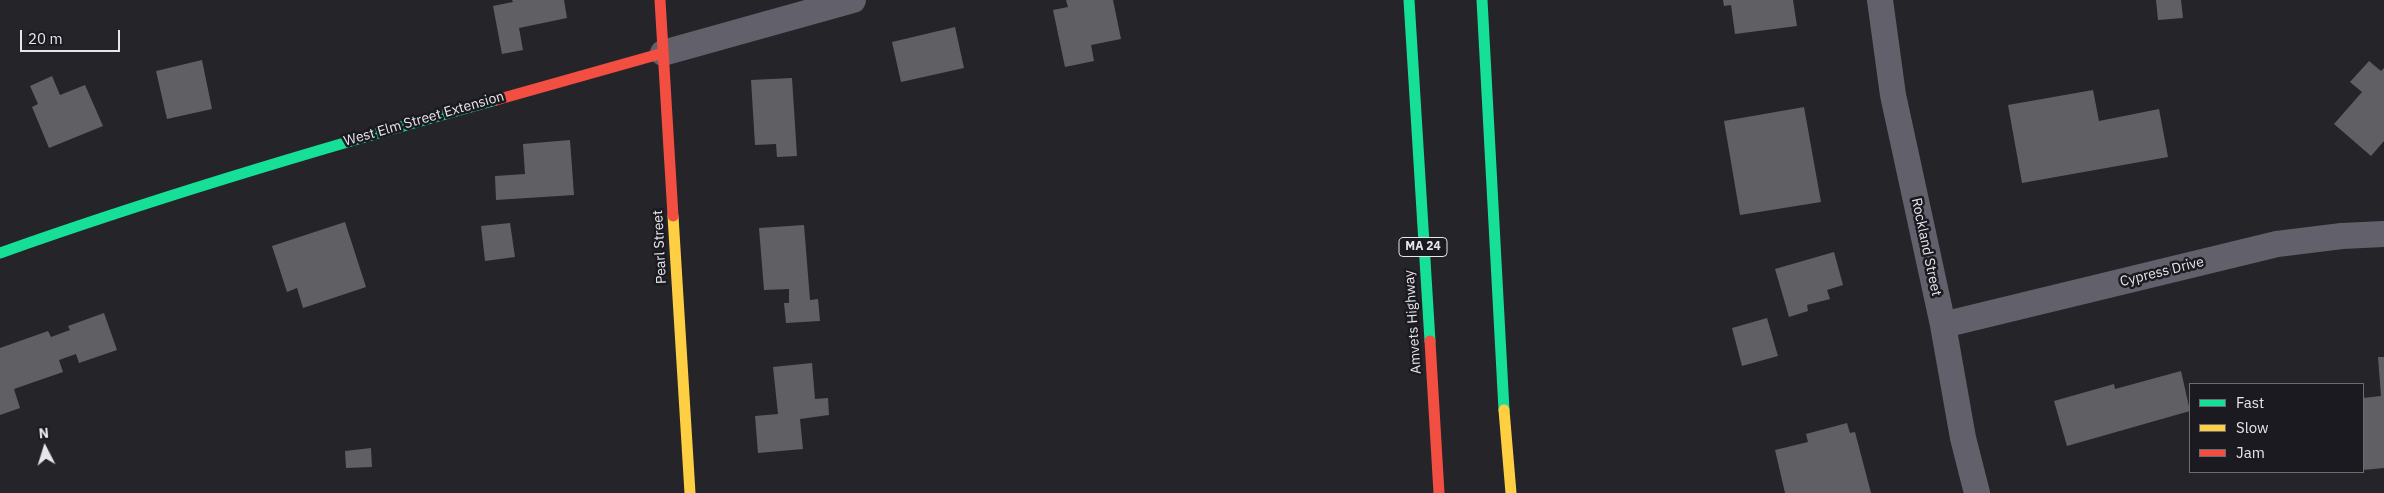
<!DOCTYPE html>
<html>
<head>
<meta charset="utf-8">
<style>
	body { margin:0 }
	#map { position:relative; width:2384px; height:493px; overflow:hidden; background:#252429; font-family:"IBM Plex Sans",sans-serif }
	canvas { display:block }
	.legend { position:absolute; left:2189px; top:383px; width:175px; height:90px; box-sizing:border-box; background:#1b1a21; border:1px solid #6d6c72; margin:0; padding:6px 9px; list-style:none; font-size:15px; color:#e7e7eb }
	.legend li { display:flex; align-items:center; gap:10px; height:25px }
	.legend b { width:25px; border:1px solid #6d6c72 }
	.north { position:absolute; left:20px; top:423px; width:50px; height:50px; -webkit-text-stroke:4px #1b1a21; paint-order:stroke; rotate:355deg; font-size:14px; font-weight:700; line-height:20px; text-align:center; color:#e7e7eb }
	.north::after { content:''; display:block; margin:auto; width:18px; height:22px; background:#e7e7eb; clip-path:polygon(50% 0,100% 100%,50% 72%,0 100%) }
	.scale { position:absolute; left:20px; top:30px; width:100px; height:22px; box-sizing:border-box; border:2px solid #e7e7eb; border-top:0; padding-left:6px; font-size:15px; line-height:18px; white-space:nowrap; color:#e7e7eb; -webkit-text-stroke:4px #1b1a21; paint-order:stroke }
</style>
</head>
<body>
<div id="map">
<canvas width="2384" height="493"></canvas>
<ul class="legend">
<li><b style="height:6px;background:#16e098"></b>Fast</li>
<li><b style="height:6px;background:#ffcf43"></b>Slow</li>
<li><b style="height:6px;background:#f24e42"></b>Jam</li>
</ul>
<div class="north">N</div>
<div class="scale">20 m</div>
</div>
<script>
const context = document.querySelector('canvas').getContext('2d');
context.lineJoin = 'round';
function paint(path, color) { context.fillStyle = color; context.fill(path, 'evenodd'); }
function trace(path, color, width, dash) { context.strokeStyle = color; context.lineWidth = width; context.lineCap = dash ? 'butt' : 'round'; context.setLineDash(dash || []); context.stroke(path); }
function write(font, color, halo, rows, align = 'center') {
  context.font = font + ' "IBM Plex Sans",sans-serif'; context.lineWidth = 5; context.setLineDash([]); context.textBaseline = 'middle'; context.strokeStyle = halo; context.fillStyle = color; for (const [text, x, y, turn = 0] of rows) {
    context.save(); context.translate(x, y); context.rotate((+turn || 0) * Math.PI / 180); context.textAlign = isNaN(turn) ? turn : align; if (halo) context.strokeText(text, 0, 0); context.fillText(text, 0, 0); context.restore();
  }
}
const building = new Path2D(`
	M512 0H564L567 18 519 28 523 50 502 54 493 6 513 2Z
	M1066 0H1113L1121 39 1091 45 1094 61 1065 67 1053 10 1068 7Z
	M1723 0H1793L1797 26 1735 34 1731 5 1724 6Z
	M2156 0H2181L2183 18 2158 20Z
	M955 27 964 68 901 82 892 42Z
	M202 60 212 109 167 119 156 71Z
	M2369 61 2381 71 2384 68V141L2371 156 2334 124 2362 92 2350 82Z
	M52 76 60 95 85 85 103 126 49 148 32 107 38 104 30 86Z
	M792 78 797 156 777 157 776 144 755 145 751 80Z
	M2093 90 2099 121 2159 109 2168 157 2022 183 2008 105Z
	M1804 107 1821 202 1740 215 1724 121Z
	M570 140 574 195 496 200 495 176 525 174 523 144Z
	M345 222 366 287 303 308 297 288 287 292 272 246Z
	M510 223 515 257 485 261 481 226Z
	M804 225 810 300 818 299 820 321 786 323 784 303H789V289L764 290 759 228Z
	M1834 252 1843 285 1827 290 1830 299 1807 305 1808 311 1789 317 1775 269Z
	M104 313 117 350 79 363 76 354 59 360 63 372 14 389 20 408 0 415V348L48 331 51 337 70 330 68 326Z
	M1767 318 1778 356 1742 366 1732 328Z
	M2378 357H2384V468L2363 470V398L2381 396Z
	M812 363 815 399 828 398 829 415 800 419 803 449 758 453 755 416 778 414 773 367Z
	M2181 371 2190 411 2067 446 2054 401 2114 384 2115 389Z
	M1847 423 1850 433 1855 432 1871 493H1785L1775 450 1808 442 1806 434Z
	M371 448 372 467 346 468 345 451Z`);
const street = new Path2D(`
	M1880 0 1893 95 1943 325 1963 438 1977 493
	M663 53 853 0
	M1943 325 2277 244 2342 236 2384 234`);
const fast = new Path2D(`
	M1409 0 1430 341
	M1482 0 1504 410
	M0 253C163 195 329 146 496 100`);
const slow = new Path2D(`
	M673 216 690 493
	M1504 410 1511 493`);
const jam = new Path2D(`
	M660 0 673 216
	M496 100 663 53
	M1430 341 1439 493`);
const shields = [
	[1423,247,48]
];
const shieldNames = [
	["MA 24",1423,247]
];
const streetNames = [
	["West Elm Street Extension",424,119,-16],
	["Pearl Street",660,247,-93],
	["Rockland Street",1926,247,78],
	["Cypress Drive",2162,272,-14],
	["Amvets Highway",1413,322,-94]
];
paint(building, '#606064');
trace(street, '#62616b', 26);
trace(fast, '#16e098', 11);
trace(slow, '#ffcf43', 11);
trace(jam, '#f24e42', 11);
for (const [x, y, w] of shields) { const box = new Path2D(); box.roundRect(x - w / 2, y - 9.5, w, 19, 4); context.fillStyle = '#1b1a21'; context.fill(box); trace(box, '#e7e7eb', 1); }
write('bold 12px', '#e7e7eb', null, shieldNames);
write('14px', '#e7e7eb', '#1b1a21', streetNames);
</script>
</body>
</html>
